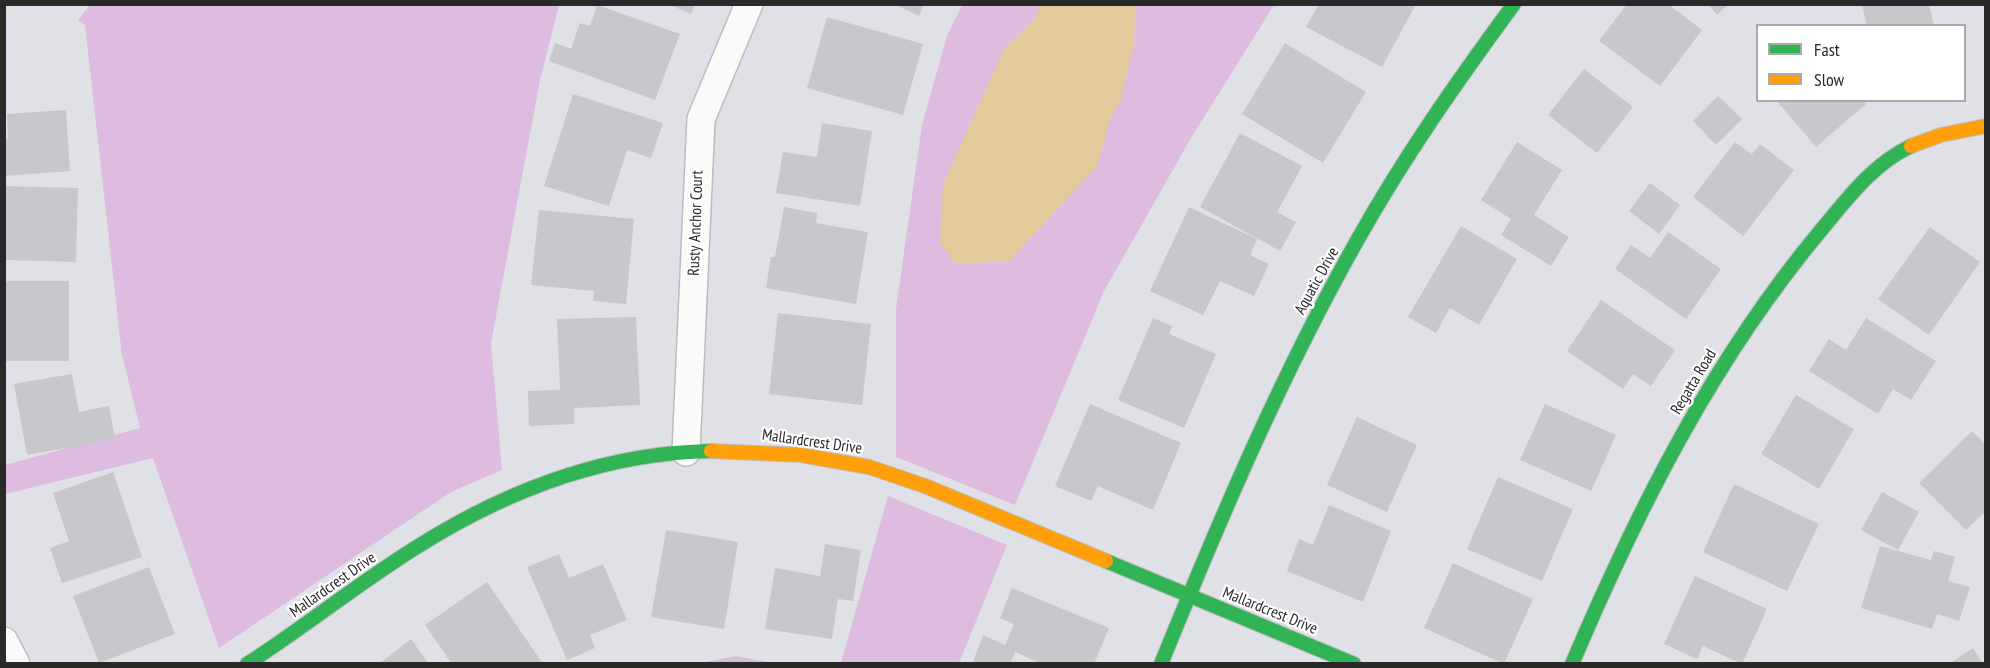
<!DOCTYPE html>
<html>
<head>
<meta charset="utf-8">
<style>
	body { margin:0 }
	#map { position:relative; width:1990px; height:668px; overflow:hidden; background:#e0e0e7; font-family:"PT Sans Narrow",sans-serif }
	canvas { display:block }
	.frame { position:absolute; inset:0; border:6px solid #292929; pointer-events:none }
	.legend { position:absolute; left:1756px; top:24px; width:210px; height:78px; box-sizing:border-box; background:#fff; border:2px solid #a9a9a9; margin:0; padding:8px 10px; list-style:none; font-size:18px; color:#292929 }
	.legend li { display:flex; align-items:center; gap:12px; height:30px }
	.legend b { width:30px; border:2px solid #a9a9a9 }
</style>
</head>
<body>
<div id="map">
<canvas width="1990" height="668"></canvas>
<div class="frame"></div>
<ul class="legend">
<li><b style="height:8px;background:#30b455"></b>Fast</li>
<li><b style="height:8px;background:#ff9f0a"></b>Slow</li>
</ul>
</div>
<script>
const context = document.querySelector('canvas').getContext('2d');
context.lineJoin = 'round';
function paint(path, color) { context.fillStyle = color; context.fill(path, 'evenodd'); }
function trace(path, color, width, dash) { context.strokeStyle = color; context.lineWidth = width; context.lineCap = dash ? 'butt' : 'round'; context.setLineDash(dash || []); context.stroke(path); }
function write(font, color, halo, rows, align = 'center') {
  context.font = font + ' "PT Sans Narrow",sans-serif'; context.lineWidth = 4.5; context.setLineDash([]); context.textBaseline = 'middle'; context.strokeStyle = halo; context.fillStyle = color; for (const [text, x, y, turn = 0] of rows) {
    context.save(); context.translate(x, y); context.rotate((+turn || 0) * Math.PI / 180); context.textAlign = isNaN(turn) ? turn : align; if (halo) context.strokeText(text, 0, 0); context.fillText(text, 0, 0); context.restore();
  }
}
const green = new Path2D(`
	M90 5H559L540 80 491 343 502 470 451 492 219 648 153 458 5 494V465L140 428 122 355 85 25 78 20Z
	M962 5H1274L1191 138 1104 291 1015 505 896 457V309L922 125 947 36Z
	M888 496 1007 545 959 663H841Z
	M735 656 775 663H701Z`);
const water = new Path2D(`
	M1040 5H1135L1134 44 1120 102 1110 119 1097 166 1009 261 956 264 940 243 943 184 1004 49 1035 19Z`);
const building = new Path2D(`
	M668 4H695L691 14Z
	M894 4H924L919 16Z
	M1319 4H1416L1382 67 1306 27Z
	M1627 4H1668L1702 30 1660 86 1599 41Z
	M1708 4H1729L1717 15Z
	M1862 4H1929L1934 26H1867Z
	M597 5 680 34 655 100 549 61 555 43 571 49 580 23 590 26Z
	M827 17 923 44 903 115 807 88Z
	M1285 43 1366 92 1323 163 1242 114Z
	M1584 69 1633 107 1597 153 1548 115Z
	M573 94 663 123 651 158 627 150 609 206 544 186Z
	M1718 96 1742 119 1716 145 1693 121Z
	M1776 100H1863L1866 104 1816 147Z
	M66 110 70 171 4 176V139H8L7 114Z
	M822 123 872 131 860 206 776 193 783 152 817 157Z
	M1240 133 1302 166 1277 212 1296 222 1280 251 1200 207Z
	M1517 142 1562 170 1534 215 1569 237 1551 266 1501 235 1511 219 1481 200Z
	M1735 142 1752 154 1760 144 1794 170 1743 236 1693 197Z
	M1650 183 1680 205 1659 234 1629 211Z
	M4 186 78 188 76 262 4 260Z
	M784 207 817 213 816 223 868 232 856 304 766 288 771 257H775Z
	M1189 207 1257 239 1250 255 1269 264 1254 296 1220 281 1203 315 1150 291Z
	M539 210 634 219 626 304 593 301 594 291 531 285Z
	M1461 226 1517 259 1479 325 1450 308 1436 333 1408 317Z
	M1930 227 1980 262 1929 335 1878 299Z
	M1668 232 1721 269 1686 319 1615 269 1631 245 1650 258Z
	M4 281H69V361H4Z
	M1601 300 1675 350 1651 386 1633 374 1623 389 1567 351Z
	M778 313 871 324 862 405 769 394Z
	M636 317 640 405 574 408V424L529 426 528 391 560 390 557 319Z
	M1153 318 1172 326 1169 334 1216 354 1184 428 1118 400Z
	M1866 318 1936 361 1911 400 1893 389 1878 414 1809 371 1829 339 1846 350Z
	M72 374 79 412 109 406 115 439 27 455 14 384Z
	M1796 395 1854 429 1819 489 1761 454Z
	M1090 404 1181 443 1153 510 1098 486 1091 501 1055 486Z
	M1545 404 1616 435 1591 491 1520 460Z
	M1357 417 1417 445 1387 512 1327 485Z
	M1972 431 1986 445V511L1966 530 1919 483Z
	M113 472 142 557 62 583 50 548 69 541 53 493Z
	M1498 477 1573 509 1542 581 1467 549Z
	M1734 484 1819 524 1787 591 1703 552Z
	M1882 492 1919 512 1898 550 1861 530Z
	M1329 505 1391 531 1363 602 1287 571 1299 539 1313 545Z
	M666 530 738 542 724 629 651 617Z
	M825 544 861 550 853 601 838 599 832 639 765 629 775 568 820 576Z
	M1880 546 1931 560 1934 551 1955 557 1948 581 1970 587 1959 621 1937 614 1932 629 1861 608Z
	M559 554 569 578 603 564 627 620 590 635 595 648 567 660 527 567Z
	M1453 563 1533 599 1504 664 1424 628Z
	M149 567 175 634 99 663 73 596Z
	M1695 576 1767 609 1742 664 1703 646 1697 659 1664 644Z
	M487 582 543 664H452L425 625Z
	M1012 588 1109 628 1094 664H1042L1015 652 1010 664H972L983 635 1005 645 1014 624 1000 618Z
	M411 639 429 664H379Z
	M1973 648 1983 664H1949Z`);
const street = new Path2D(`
	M686 452 701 119 749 4
	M4 641 16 664`);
const fast = new Path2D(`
	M1106 561 1354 664
	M247 664C306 626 360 582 420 545 508 490 606 453 711 451
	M1161 664C1220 519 1281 375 1358 239 1404 157 1458 80 1514 4
	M1572 664C1638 509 1713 359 1822 229 1848 198 1873 164 1911 146`);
const slow = new Path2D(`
	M1911 146 1941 135 1986 126
	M711 451 801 455 869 467 925 486 1106 561`);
const streetNames = [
	["Rusty Anchor Court",696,223,-88],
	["Aquatic Drive",1317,281,-61],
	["Regatta Road",1694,382,-59],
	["Mallardcrest Drive",812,442,8],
	["Mallardcrest Drive",333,585,-35],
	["Mallardcrest Drive",1270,611,22]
];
paint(green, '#debcdf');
paint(water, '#e2ca9a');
paint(building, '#c7c7cc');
trace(street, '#bdbdbd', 30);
trace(fast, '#bdbdbd', 16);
trace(slow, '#bdbdbd', 16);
trace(street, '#fafafb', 27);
trace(fast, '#30b455', 14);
trace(slow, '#ff9f0a', 14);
write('16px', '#292929', '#fff', streetNames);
</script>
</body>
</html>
